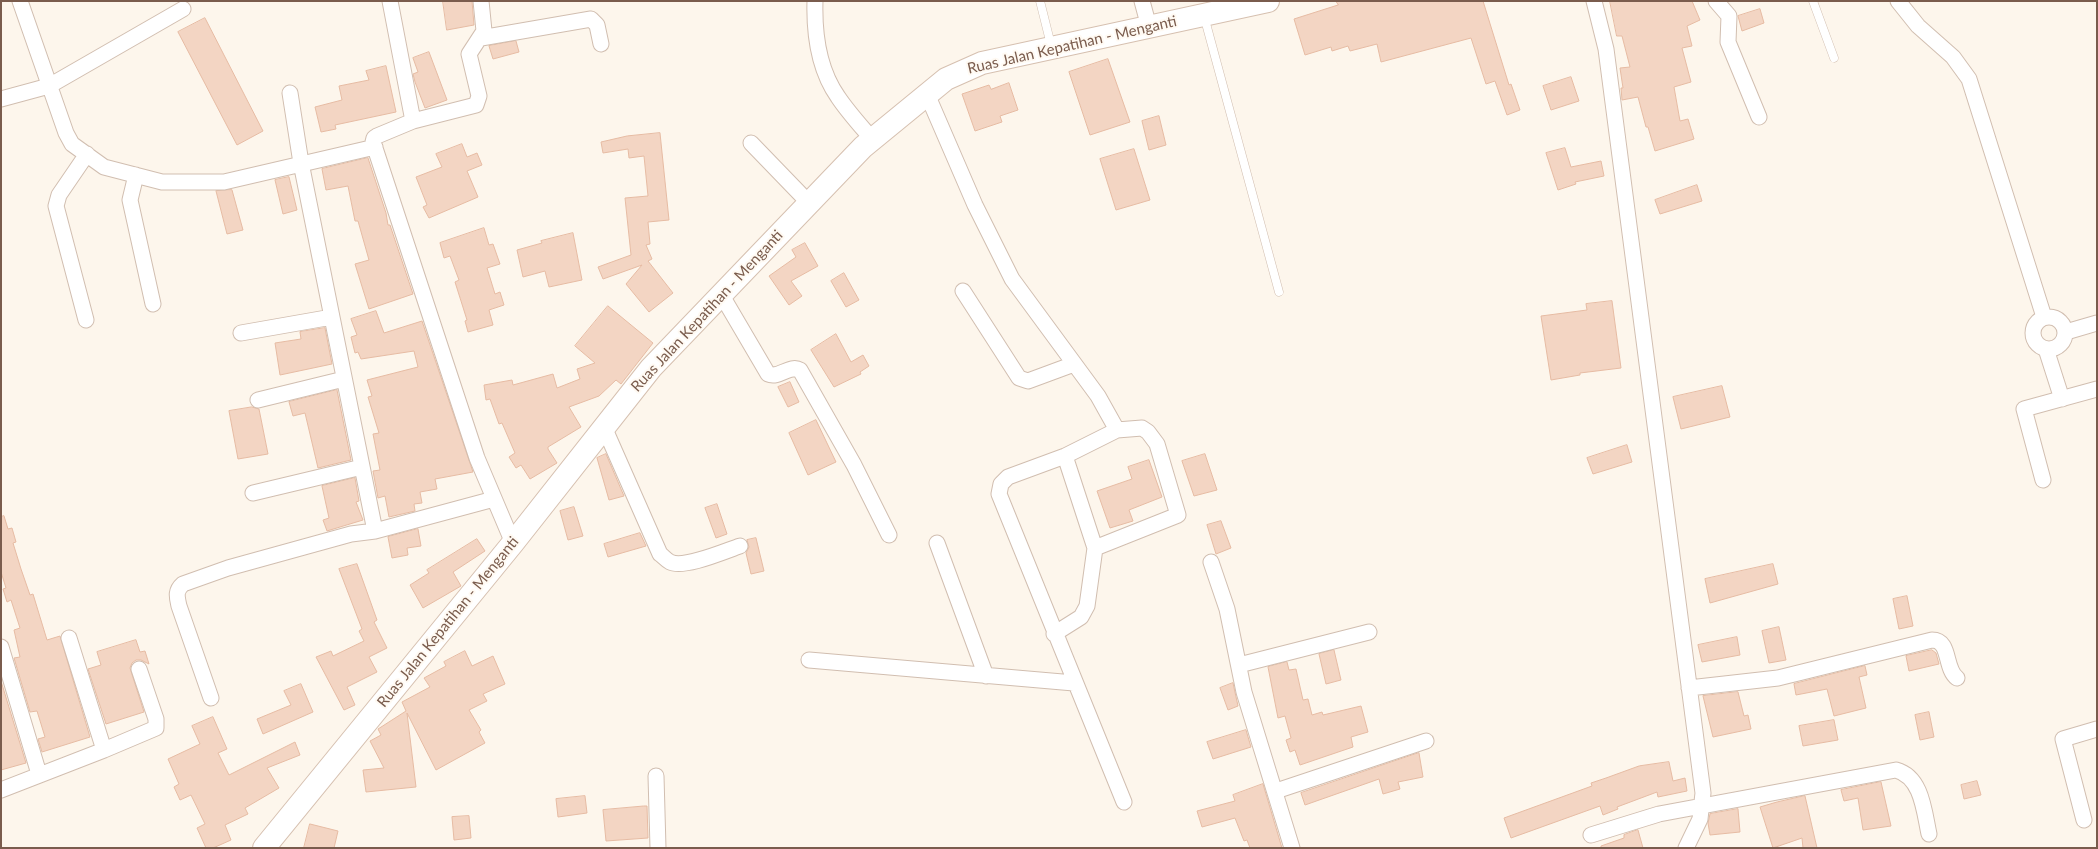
<!DOCTYPE html>
<html>
<head>
<meta charset="utf-8">
<style>
	body { margin:0 }
	#map { position:relative; width:2098px; height:849px; overflow:hidden; background:#fdf6ec; font-family:Lato,sans-serif }
	canvas { display:block }
	.frame { position:absolute; inset:0; border:2px solid #7a5c4d; pointer-events:none }
</style>
</head>
<body>
<div id="map">
<canvas width="2098" height="849"></canvas>
<div class="frame"></div>
</div>
<script>
const context = document.querySelector('canvas').getContext('2d');
context.lineJoin = 'round';
function paint(path, color) { context.fillStyle = color; context.fill(path, 'evenodd'); }
function trace(path, color, width, dash) { context.strokeStyle = color; context.lineWidth = width; context.lineCap = dash ? 'butt' : 'round'; context.setLineDash(dash || []); context.stroke(path); }
function write(font, color, halo, rows, align = 'center') {
  context.font = font + ' Lato,sans-serif'; context.lineWidth = 4; context.setLineDash([]); context.textBaseline = 'middle'; context.strokeStyle = halo; context.fillStyle = color; for (const [text, x, y, turn = 0] of rows) {
    context.save(); context.translate(x, y); context.rotate((+turn || 0) * Math.PI / 180); context.textAlign = isNaN(turn) ? turn : align; if (halo) context.strokeText(text, 0, 0); context.fillText(text, 0, 0); context.restore();
  }
}
const building = new Path2D(`
	M443 1H472L474 25 447 30Z
	M1336 1H1483L1509 85 1511 84 1520 110 1507 115 1495 81 1486 84 1471 38 1381 62 1377 44 1350 51 1348 46 1332 51 1331 47 1305 55 1294 19 1338 5Z
	M1610 1H1692L1700 20 1687 26 1692 46 1682 48 1691 82 1674 87 1680 121 1688 119 1694 139 1655 151 1648 127H1646L1638 97 1622 100 1621 88H1623L1620 68 1630 67 1622 36H1617Z
	M1760 9 1764 23 1742 31 1738 16Z
	M205 18 263 131 237 145 178 32Z
	M516 41 519 52 493 59 489 46Z
	M429 52 447 100 425 108 415 82 413 74 418 72 413 58Z
	M1108 59 1130 122 1090 135 1069 72Z
	M386 66 396 112 335 125 336 129 321 132 315 107 342 100 339 86 369 80 366 71Z
	M1571 77 1579 101 1551 110 1543 86Z
	M1009 83 1018 110 1000 116 1002 122 975 131 962 94 989 85 991 89Z
	M1159 116 1166 145 1149 150 1142 121Z
	M660 133 669 220 648 222 650 244 646 245 652 259 648 261 673 293 649 312 626 284 642 265 603 279 598 267 631 255 625 198 648 196 644 156 629 158 628 149 603 153 601 142 627 136Z
	M462 144 467 157 477 153 482 165 467 171 478 197 429 218 423 207 427 205 416 177 442 167 436 154Z
	M1565 148 1571 167 1601 161 1604 176 1575 182 1576 184 1558 190 1546 153Z
	M1134 149 1150 200 1116 210 1100 159Z
	M368 158 386 213 388 225H390L413 294 369 309 355 264 369 260 358 221H355L348 186 326 190 322 169Z
	M289 177 297 210 283 214 275 180Z
	M1697 185 1702 201 1660 214 1655 200Z
	M232 190 243 230 227 234 216 191Z
	M484 228 489 245 493 244 500 264 487 268 495 294 500 292 504 305 489 310 493 325 468 332 465 321 467 320 455 282 459 280 450 256 444 258 440 243Z
	M573 233 582 280 549 287 545 271 523 277 517 250 542 243 541 241Z
	M805 243 818 266 791 281 802 296 789 305 769 276 796 257 792 250Z
	M844 273 859 300 846 307 831 281Z
	M1612 301 1621 368 1580 373V375L1551 380 1541 316 1587 310 1586 304Z
	M608 306 653 343 621 384 616 380 599 396 569 407 581 427 548 447V449L557 463 530 479 521 465 516 468 509 457 515 453 502 423 499 424 490 399 486 400 484 385 512 380 513 385 553 374 557 388 580 379 577 369 595 363 575 346Z
	M376 311 384 333 422 321 473 472 435 479 437 489 420 492 422 503 414 504 415 511 389 517 385 496 378 498 373 471 380 470 373 434 379 433 368 397 372 396 367 380 418 367 414 351 361 359 358 352 355 353 351 337 357 335 351 319Z
	M325 328 332 364 280 375 275 343 301 339 300 332Z
	M836 334 851 362 863 355 869 366 860 372 861 374 834 387 811 350Z
	M790 382 799 402 788 407 778 387Z
	M1722 386 1730 417 1681 429 1673 397Z
	M337 390 351 460 318 468 305 413 293 416 289 402Z
	M252 407 259 409 268 454 238 459 229 411Z
	M816 420 836 462 808 475 789 433Z
	M1627 445 1632 462 1593 474 1587 458Z
	M606 454 624 496 609 500 597 458Z
	M1205 454 1217 490 1194 496 1182 461Z
	M1149 460 1162 497 1129 510 1133 521 1110 528 1097 491 1132 479 1128 467Z
	M355 478 359 501 356 502 363 520 327 531 323 520 329 518 322 486Z
	M717 504 727 534 716 538 705 508Z
	M574 507 583 536 568 540 560 511Z
	M4 516 8 529 12 528 16 542 13 543 21 569 30 595 33 594 47 640 60 636 90 737 42 752 38 739 45 737 37 711 30 712 14 658 20 657 14 630 20 628 11 600 7 602 3 589 6 588 1 572V517Z
	M1221 521 1231 548 1216 554 1207 525Z
	M418 529 421 546 407 548 408 555 392 558 388 537Z
	M640 533 646 546 608 557 604 544Z
	M756 538 764 571 751 574 746 553 749 547 747 540Z
	M477 539 485 551 453 572 461 586 423 608 410 585 429 573 427 570Z
	M357 564 377 620 374 622 387 648 369 657 377 672 347 687 355 705 344 710 316 657 331 651 333 656 364 641 359 631 362 629 339 569Z
	M1773 564 1778 584 1710 603 1705 579Z
	M1907 596 1913 626 1899 629 1893 599Z
	M1779 627 1786 660 1769 663 1762 631Z
	M1737 637 1740 655 1702 662 1698 645Z
	M136 640 140 652 145 651 149 664 141 660H136L132 663 130 668 144 712 106 724 88 669 101 665 97 652Z
	M1334 650 1341 680 1326 684 1319 654Z
	M1932 650 1936 653 1939 664 1909 671 1906 656Z
	M465 651 472 666 493 656 505 684 483 694 487 701 469 710 481 730 479 732 485 743 436 770 407 713 416 787 366 792 363 770 384 768 370 741 381 735 378 729 406 711 402 702 430 687 424 678 446 666 444 662Z
	M1287 662 1289 670 1296 669 1303 700 1308 699 1312 715 1322 712 1323 715 1361 706 1368 732 1351 737 1353 747 1300 765 1295 750 1290 752 1286 740 1291 738 1285 716 1278 718 1268 667Z
	M1865 666 1867 675 1859 677 1866 708 1834 716 1827 689 1796 695 1794 684Z
	M1 681 26 763 1 770Z
	M1233 683 1238 706 1228 710 1220 688Z
	M301 684 313 712 263 734 257 719 291 705 284 691Z
	M1738 692 1744 716 1748 715 1751 729 1713 737 1703 696Z
	M1929 712 1934 737 1920 740 1915 715Z
	M213 717 227 749 218 753 229 775 295 742 300 755 267 768 279 788 245 808 248 814 225 825 231 840 213 848H206L197 828 205 824 191 795 180 800 174 787 179 784 168 759 200 744 192 726Z
	M1834 720 1838 740 1803 746 1799 726Z
	M1246 730 1251 747 1213 759 1207 742Z
	M1419 753 1423 777 1398 782 1400 789 1383 794 1379 779 1305 805 1301 793Z
	M1669 762 1673 781 1685 778 1687 791 1658 797 1657 792 1617 807 1618 809 1603 815 1600 806 1511 838 1504 818 1592 786 1591 783 1606 778 1639 766Z
	M1977 781 1981 795 1964 799 1961 785Z
	M1881 782 1891 826 1863 830 1858 798 1844 801 1841 790Z
	M1263 784 1282 848H1250L1247 840 1244 841 1235 818 1202 827 1197 811 1235 801 1233 795Z
	M585 796 587 813 558 817 556 799Z
	M1805 796 1817 848H1803L1802 838 1773 848 1760 807 1777 802Z
	M644 806H647L648 838 606 841 603 810Z
	M1738 809 1740 832 1710 835 1708 823 1710 814Z
	M469 816 471 838 454 840 452 817Z
	M310 824 338 831 334 848H304Z
	M1638 830 1643 848H1601V846L1624 838V835Z`);
const service = new Path2D(`
	M1040 1 1051 45
	M1813 1 1834 58
	M1204 16 1279 292`);
const minor = new Path2D(`
	M20 1 66 133 72 144 104 167 162 182H224L375 147
	M390 1 413 121
	M481 1 484 31 469 54 479 96 476 105 413 121 377 136 374 138 373 142 477 458 513 543
	M815 1C814 34 819 70 838 97 848 112 860 125 872 139
	M1142 1 1149 27
	M1594 1 1606 49 1703 793 1700 819 1686 848
	M1716 1 1729 16 1728 42 1759 117
	M1898 1 1918 26 1953 57 1969 79 2044 317
	M481 38 591 19 597 25 601 44
	M290 93 301 163 375 531
	M927 94 975 205 1012 279 1098 396 1117 430
	M1 99 49 86 183 9
	M751 143 809 203
	M136 175 130 200 153 304
	M963 291 1019 378 1028 381 1074 364
	M721 294 768 374C779 379 790 364 800 370L854 465 889 535
	M2033 333a16 16 0 1 1 32 0a16 16 0 1 1-32 0Z
	M86 320 56 206 59 195 87 154
	M2066 332 2097 323
	M241 333 332 317
	M2046 349 2062 399
	M258 400 344 379
	M604 427 660 554C663 556 666 560 670 562 684 569 725 551 740 546
	M2043 480 2024 409 2097 389
	M253 493 362 467
	M937 543 986 676
	M1095 548 1178 515 1157 444 1148 432 1142 428 1117 430 1065 456 1008 477 1001 484 999 494 1124 802
	M1211 562 1227 609 1244 692 1292 848
	M1054 634 1081 617 1087 606 1095 548 1065 456
	M69 638 104 750
	M1 647 39 774
	M809 660 1074 683
	M1239 665 1369 632
	M1689 688 1778 678 1932 640C1951 640 1944 668 1957 678
	M211 698 179 606C177 597 175 591 183 584L228 568 351 534 375 531 494 499
	M656 776 658 848
	M1 790 104 750 156 728V719L139 669
	M1276 791 1426 741
	M2084 820 2063 739 2097 729
	M1591 835 1659 814 1896 770C1922 777 1924 811 1929 834`);
const secondary = new Path2D(`
	M264 848 513 543 651 368 863 147 946 79 982 63 1268 1`);
const streetNames = [
	["Ruas Jalan Kepatihan - Menganti",1072,45,-13],
	["Ruas Jalan Kepatihan - Menganti",707,311,-47],
	["Ruas Jalan Kepatihan - Menganti",448,622,-51]
];
paint(building, '#f3d5c3');
trace(building, '#e6bba3', 1);
trace(service, '#d1beb0', 9);
trace(minor, '#d1beb0', 17);
trace(secondary, '#d6c0b0', 24);
trace(service, '#fff', 8);
trace(minor, '#fff', 15);
trace(secondary, '#fff', 22);
write('15px', '#7a5c4d', '#fffaf3', streetNames);
</script>
</body>
</html>
